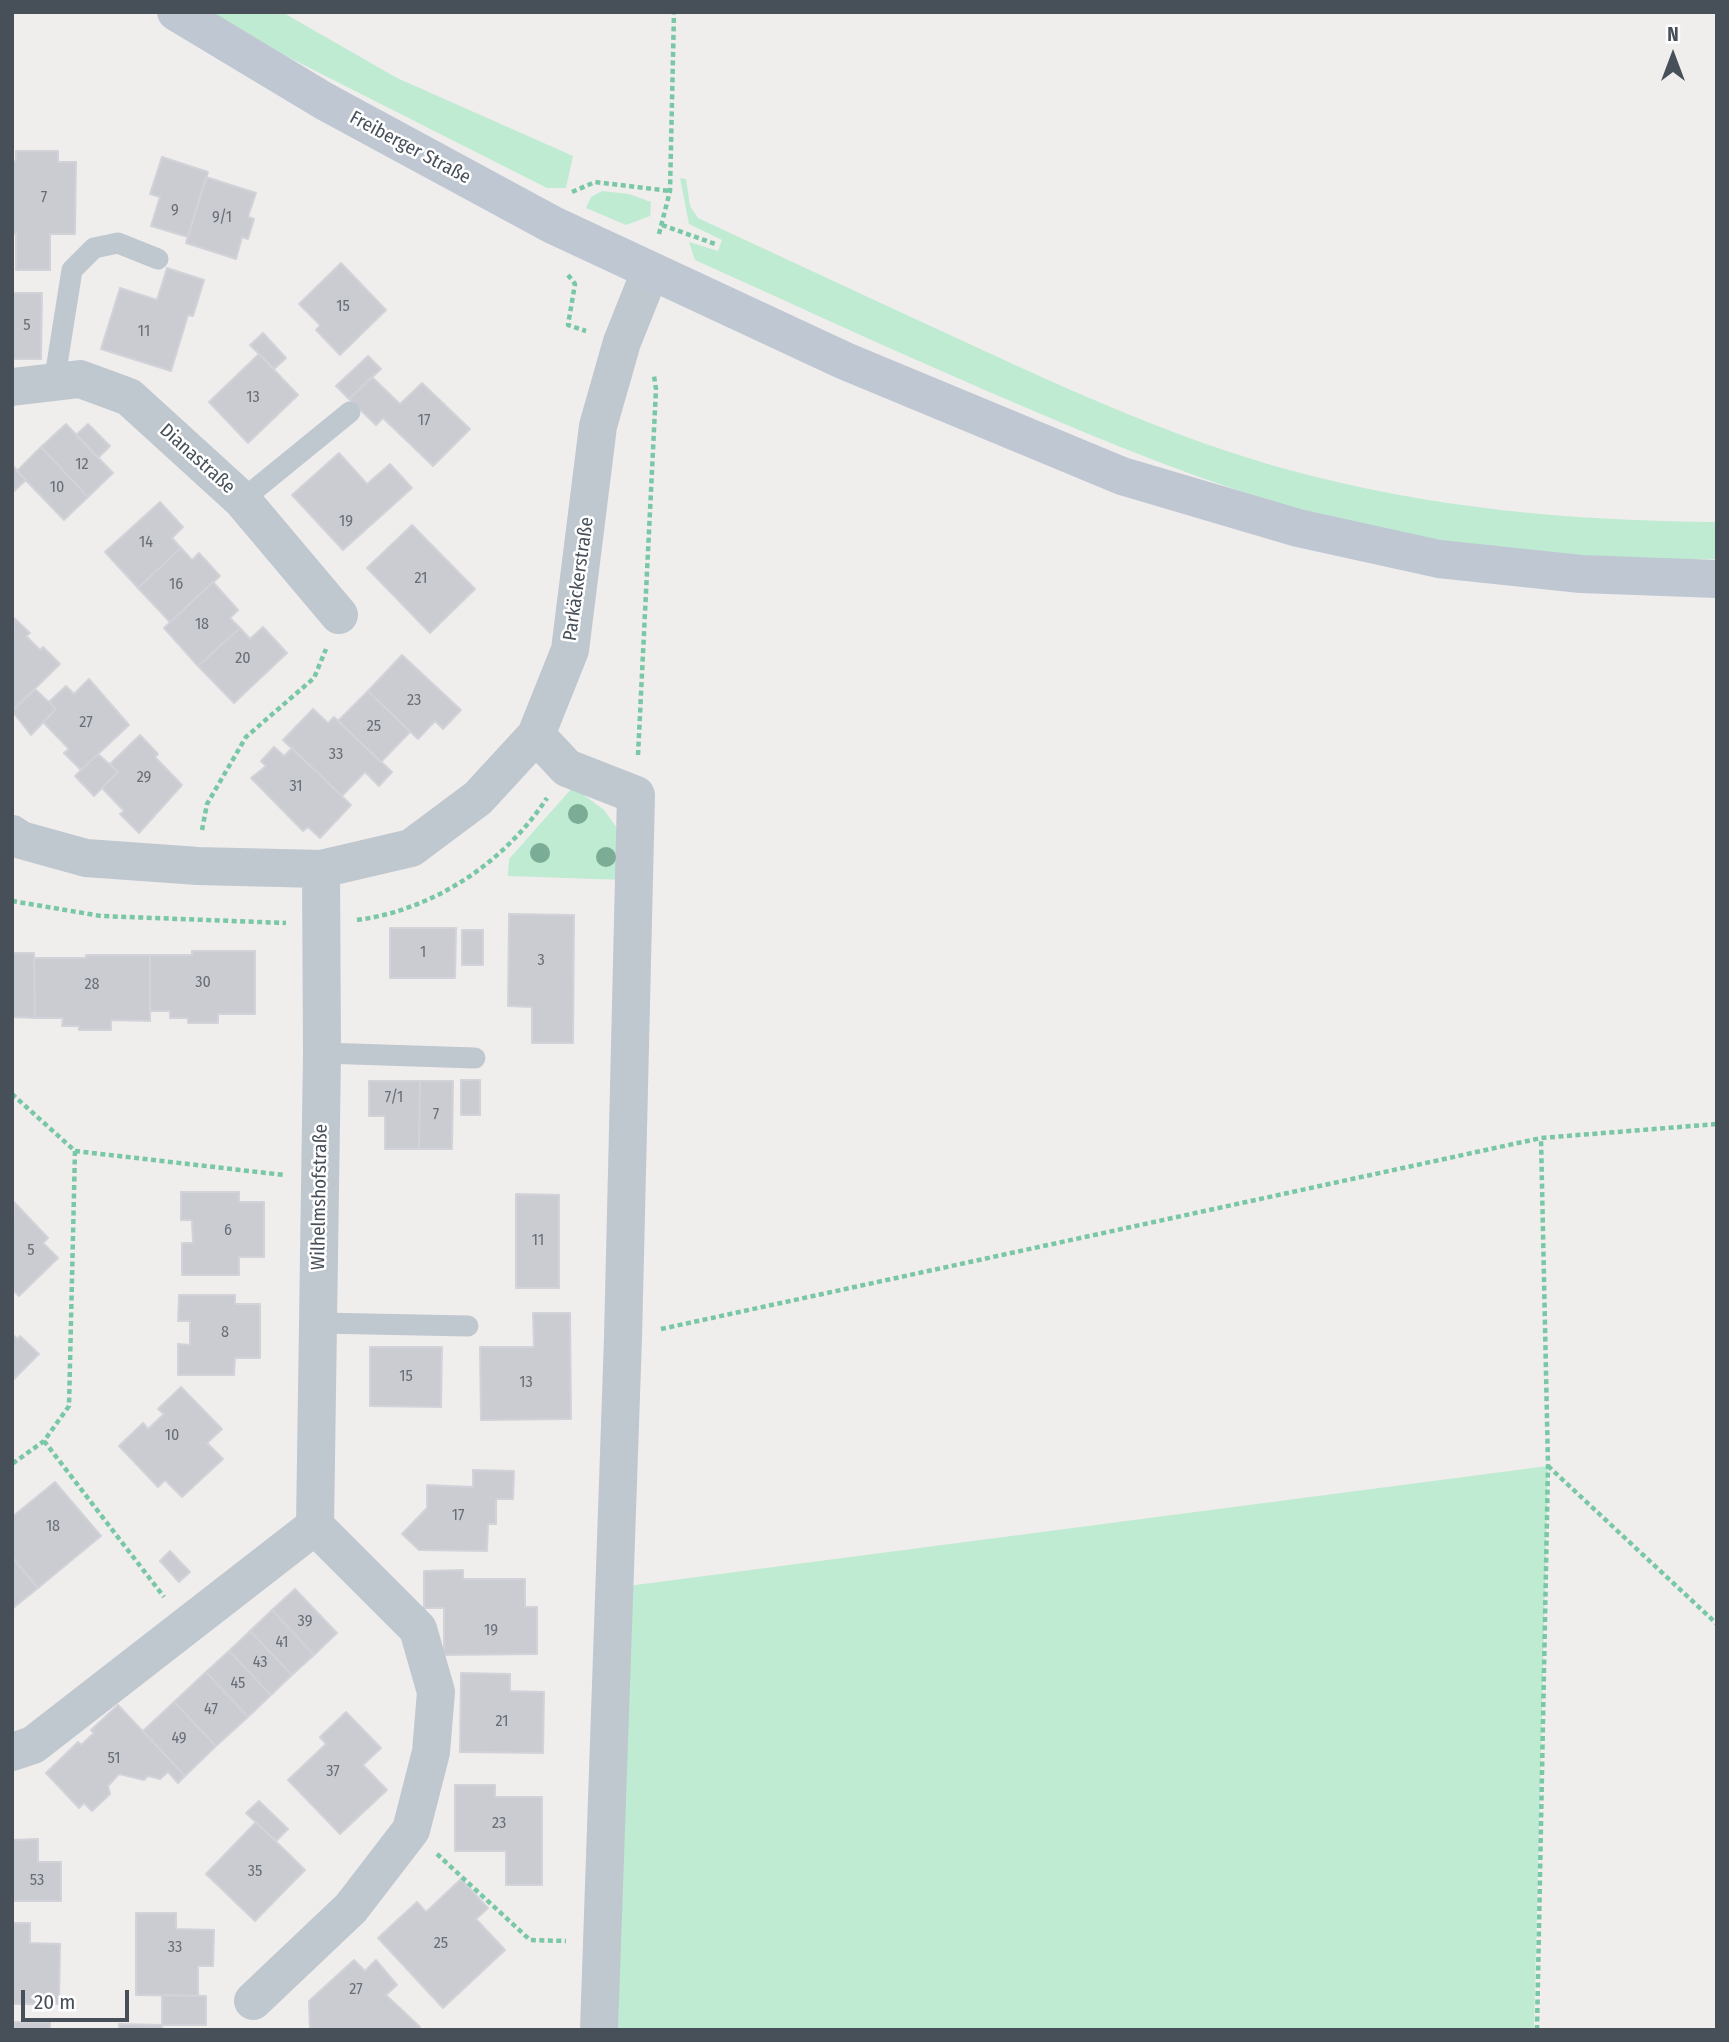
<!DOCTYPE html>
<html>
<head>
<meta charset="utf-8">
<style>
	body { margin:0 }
	#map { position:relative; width:1729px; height:2042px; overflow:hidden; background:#f0eded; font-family:"Fira Sans Condensed",sans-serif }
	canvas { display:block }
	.frame { position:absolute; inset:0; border:14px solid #474f59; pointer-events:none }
	.north { position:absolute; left:1638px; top:21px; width:70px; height:70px; -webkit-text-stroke:5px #fff; paint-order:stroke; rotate:0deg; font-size:19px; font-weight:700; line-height:28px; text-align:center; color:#474f59 }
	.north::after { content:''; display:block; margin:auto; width:24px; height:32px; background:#474f59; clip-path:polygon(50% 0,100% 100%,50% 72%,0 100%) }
	.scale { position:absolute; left:21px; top:1990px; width:108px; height:32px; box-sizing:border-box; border:4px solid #474f59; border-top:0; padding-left:9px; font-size:21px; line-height:24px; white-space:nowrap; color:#474f59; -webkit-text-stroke:5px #fff; paint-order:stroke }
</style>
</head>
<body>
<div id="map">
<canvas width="1729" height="2042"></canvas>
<div class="frame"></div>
<div class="north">N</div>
<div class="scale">20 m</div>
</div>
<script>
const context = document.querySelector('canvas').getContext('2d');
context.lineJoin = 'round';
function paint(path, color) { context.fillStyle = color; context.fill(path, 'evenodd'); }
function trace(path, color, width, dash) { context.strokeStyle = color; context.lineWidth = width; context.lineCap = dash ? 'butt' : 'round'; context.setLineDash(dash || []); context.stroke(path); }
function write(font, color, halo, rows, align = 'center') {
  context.font = font + ' "Fira Sans Condensed",sans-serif'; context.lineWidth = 5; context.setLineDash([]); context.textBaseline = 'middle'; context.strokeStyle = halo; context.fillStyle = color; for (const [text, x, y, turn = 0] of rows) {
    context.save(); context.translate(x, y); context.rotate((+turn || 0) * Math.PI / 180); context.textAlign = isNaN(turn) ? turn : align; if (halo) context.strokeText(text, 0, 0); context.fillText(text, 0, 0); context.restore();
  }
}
const green = new Path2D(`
	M211 12H282L397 78 573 156 566 188H547L286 56Z
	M680 178 686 179 690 206 698 218C786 259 874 300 963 341 1069 390 1176 439 1289 470 1428 508 1572 521 1717 522V559C1605 563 1471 551 1362 526 1251 500 1145 458 1041 414 925 365 810 312 695 260L689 242 718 251 722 240 689 224Z
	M602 191 629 194 651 202 650 216 626 225 586 208 591 197Z
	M573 787 604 810 625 839V880L508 876 509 859Z
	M1548 1466 1534 2030H618L628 1586Z`);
const building = new Path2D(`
	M16 151H58V162H76L75 234H50V270H16V234H12V161H16Z
	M162 157 208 172 188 237 151 226 160 197 150 194Z
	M206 177 256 193 248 217 254 219 248 239 242 237 236 259 186 243Z
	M341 263 386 310 340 355 316 330 320 325 299 304Z
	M167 268 204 280 193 316 188 315 171 371 101 349 120 288 157 300Z
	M12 293H42L41 359H12Z
	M263 333 286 358 274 369 250 345Z
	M259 354 298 395 248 443 209 402Z
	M368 356 381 369 349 399 336 386Z
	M372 377 400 404 422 383 470 429 433 466 383 418 376 425 349 399Z
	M66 424 113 473 88 497 41 447Z
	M88 424 110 446 98 458 76 435Z
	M41 447 88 497 64 520 17 471Z
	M339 453 367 484 390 464 412 488 343 550 292 495Z
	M12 465 26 480 14 491 12 489Z
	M160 502 183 527 172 538 181 548 138 588 105 552Z
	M412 525 475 589 430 633 367 568Z
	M181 548 192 560 199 553 220 576 170 622 138 588Z
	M213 582 238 610 230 618 240 628 198 666 164 628Z
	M14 618 30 633 26 636 40 650 43 647 60 664 12 711Z
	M263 627 287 653 234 703 198 666 240 628 250 639Z
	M402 655 461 710 443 729 435 721 418 739 368 691Z
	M89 679 129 725 81 770 64 753 69 749 43 722 56 709 49 702 66 686 74 694Z
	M35 689 56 709 31 735 12 711Z
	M368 691 410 732 381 762 338 721Z
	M313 709 328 723 334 717 392 772 379 786 365 772 342 796 283 740Z
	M140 735 158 754 155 757 182 785 139 833 120 814 124 811 102 788 118 772 110 764Z
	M274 747 284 756 292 748 351 805 320 838 308 827 303 831 251 778 266 766 261 761Z
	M98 754 118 772 94 796 75 776Z
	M509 914 574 915 573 1043H532V1007L508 1006Z
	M390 928H456L455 978H390Z
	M462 930H483V965H462Z
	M192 951H255V1014H218V1023H188V1018H170V1011H150V955H192Z
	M12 953H34L35 1018 12 1017Z
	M86 955H150V1021L111 1020V1030H79V1026H62L63 1018H35L34 958H86Z
	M461 1080H480V1115H461Z
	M369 1081H420L419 1149H385V1116H369Z
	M420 1081H453L452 1149H419Z
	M181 1192H239V1202H264V1257H239V1275H182V1243H193L192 1220H181Z
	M516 1194 559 1195V1288H516Z
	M14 1202 48 1238 43 1243 58 1258 19 1296 12 1289Z
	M179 1295H235V1304H260V1358H235L234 1375H178V1344L190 1345V1321H178Z
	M533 1313H570L571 1419 481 1420 480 1347H534Z
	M12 1334 18 1339 20 1336 39 1354 12 1381Z
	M370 1347H442L441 1407 370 1406Z
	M181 1387 222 1429 207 1443 223 1459 182 1497 165 1480 158 1487 119 1446 143 1423 148 1429 164 1414 158 1409Z
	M473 1470 514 1471 513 1499H496V1524H488L487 1551 419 1550 402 1534 427 1508V1485L473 1487Z
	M55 1482 101 1536 38 1588 12 1557V1517Z
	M170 1551 190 1572 179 1582 160 1561Z
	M12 1557 38 1588 12 1609Z
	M463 1570V1579H525V1607H537V1654L444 1655V1608H424V1571Z
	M295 1589 337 1633 314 1655 272 1610Z
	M272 1610 314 1655 292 1675 250 1631Z
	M250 1631 292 1675 271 1695 229 1651Z
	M229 1651 271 1695 248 1717 206 1672Z
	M206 1672 248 1717 216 1746 174 1702Z
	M461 1673 510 1674V1691L544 1692 543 1753 460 1752Z
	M174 1702 216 1746 185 1776 143 1731Z
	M118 1705 185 1776 178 1783 168 1772 160 1779 148 1776 144 1780 119 1774 108 1786 110 1794 92 1811 84 1803 79 1808 46 1773 78 1742 81 1745 94 1733 91 1730Z
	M346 1712 381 1748 363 1765 387 1790 340 1834 288 1780 326 1744 320 1737Z
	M455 1785H495V1797H542V1885H506V1851H455Z
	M259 1801 288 1829 276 1841 246 1813Z
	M256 1822 305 1870 255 1921 206 1874Z
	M38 1839V1862H61V1901H12V1840Z
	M461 1879 488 1908 476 1919 505 1950 443 2008 378 1938 417 1902 426 1912Z
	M136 1913H176V1929L214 1930 213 1966H198V1996L136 1995Z
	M12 1923H30V1943L60 1944 59 2004H12Z
	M354 1960 365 1971 376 1960 397 1985 386 1995 420 2027 418 2030H310L309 2001Z
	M162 1995 206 1996V2025H162Z
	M14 2022H50V2030H14Z
	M119 2024 162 2025V2030H119Z`);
const path = new Path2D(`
	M572 192 595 182 670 191
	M662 225 718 245
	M659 234 670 191 674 12
	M568 275 575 284 568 325 586 331
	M638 755 656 389 654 376
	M202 830 207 804 246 737 314 678 326 649
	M12 901 101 916 286 923
	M357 920C434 910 505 862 547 798
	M12 1094 75 1151 69 1406 44 1441 12 1464
	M75 1151 284 1175
	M661 1329 1541 1138 1717 1124
	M44 1441 164 1597
	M1548 1466 1717 1624
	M437 1854 530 1940 566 1941
	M1537 2030 1548 1466 1541 1138`);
const lane = new Path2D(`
	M54 383 72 270 94 248 118 243 158 259
	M242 500 350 412
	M322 1053 475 1058
	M319 1323 468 1326`);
const street = new Path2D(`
	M12 387 80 379 129 397 242 500 339 615
	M536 735 567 768 636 795 623 1338 599 2030
	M12 834 21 840 86 858 198 866 321 869 411 848 478 798 536 735 570 650 598 426 622 342 650 272
	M12 1752 33 1745 315 1526 322 1053 321 869
	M253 2001 351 1908 411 1830 431 1752 436 1692 418 1629 315 1526`);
const secondary = new Path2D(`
	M176 12 324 101 553 225 845 361 1122 476 1298 528 1439 559 1581 574 1717 579`);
const trees = [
	[578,814],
	[540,853],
	[606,857]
];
const numberNames = [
	["7",44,198],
	["9",175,211],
	["9/1",222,218],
	["15",343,307],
	["5",27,326],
	["11",144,332],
	["13",253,398],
	["17",424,421],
	["12",82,465],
	["10",57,488],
	["19",346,522],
	["14",146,543],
	["21",421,579],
	["16",176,585],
	["18",202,625],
	["20",243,659],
	["23",414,701],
	["27",86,723],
	["25",374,727],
	["33",336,755],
	["29",144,778],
	["31",296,787],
	["1",423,953],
	["3",541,961],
	["30",203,983],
	["28",92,985],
	["7/1",394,1098],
	["7",436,1115],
	["6",228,1231],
	["11",538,1241],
	["5",31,1251],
	["8",225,1333],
	["15",406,1377],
	["13",526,1383],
	["10",172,1436],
	["17",458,1516],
	["18",53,1527],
	["39",305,1622],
	["19",491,1631],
	["41",282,1643],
	["43",260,1663],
	["45",238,1684],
	["47",211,1710],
	["21",502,1722],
	["49",179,1739],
	["51",114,1759],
	["37",333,1772],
	["23",499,1824],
	["35",255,1872],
	["53",37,1881],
	["25",441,1944],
	["33",175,1948],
	["27",356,1990]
];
const streetNames = [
	["Freiberger Straße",410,148,28],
	["Dianastraße",197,459,42],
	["Parkäckerstraße",579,579,-82],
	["Wilhelmshofstraße",320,1197,-89]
];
paint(green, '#beebd2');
paint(building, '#caccd2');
trace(building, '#d2d3d9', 2);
trace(path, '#78c7a5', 4.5, [5, 3.5]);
trace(lane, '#bfc7cf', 21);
trace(street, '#bfc7cf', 38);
trace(secondary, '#bfc7d3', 38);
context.fillStyle = '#7bac96';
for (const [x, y] of trees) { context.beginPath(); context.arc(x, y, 10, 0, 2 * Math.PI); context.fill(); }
write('16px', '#686e77', null, numberNames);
write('19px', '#474f59', '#fff', streetNames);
</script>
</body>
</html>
